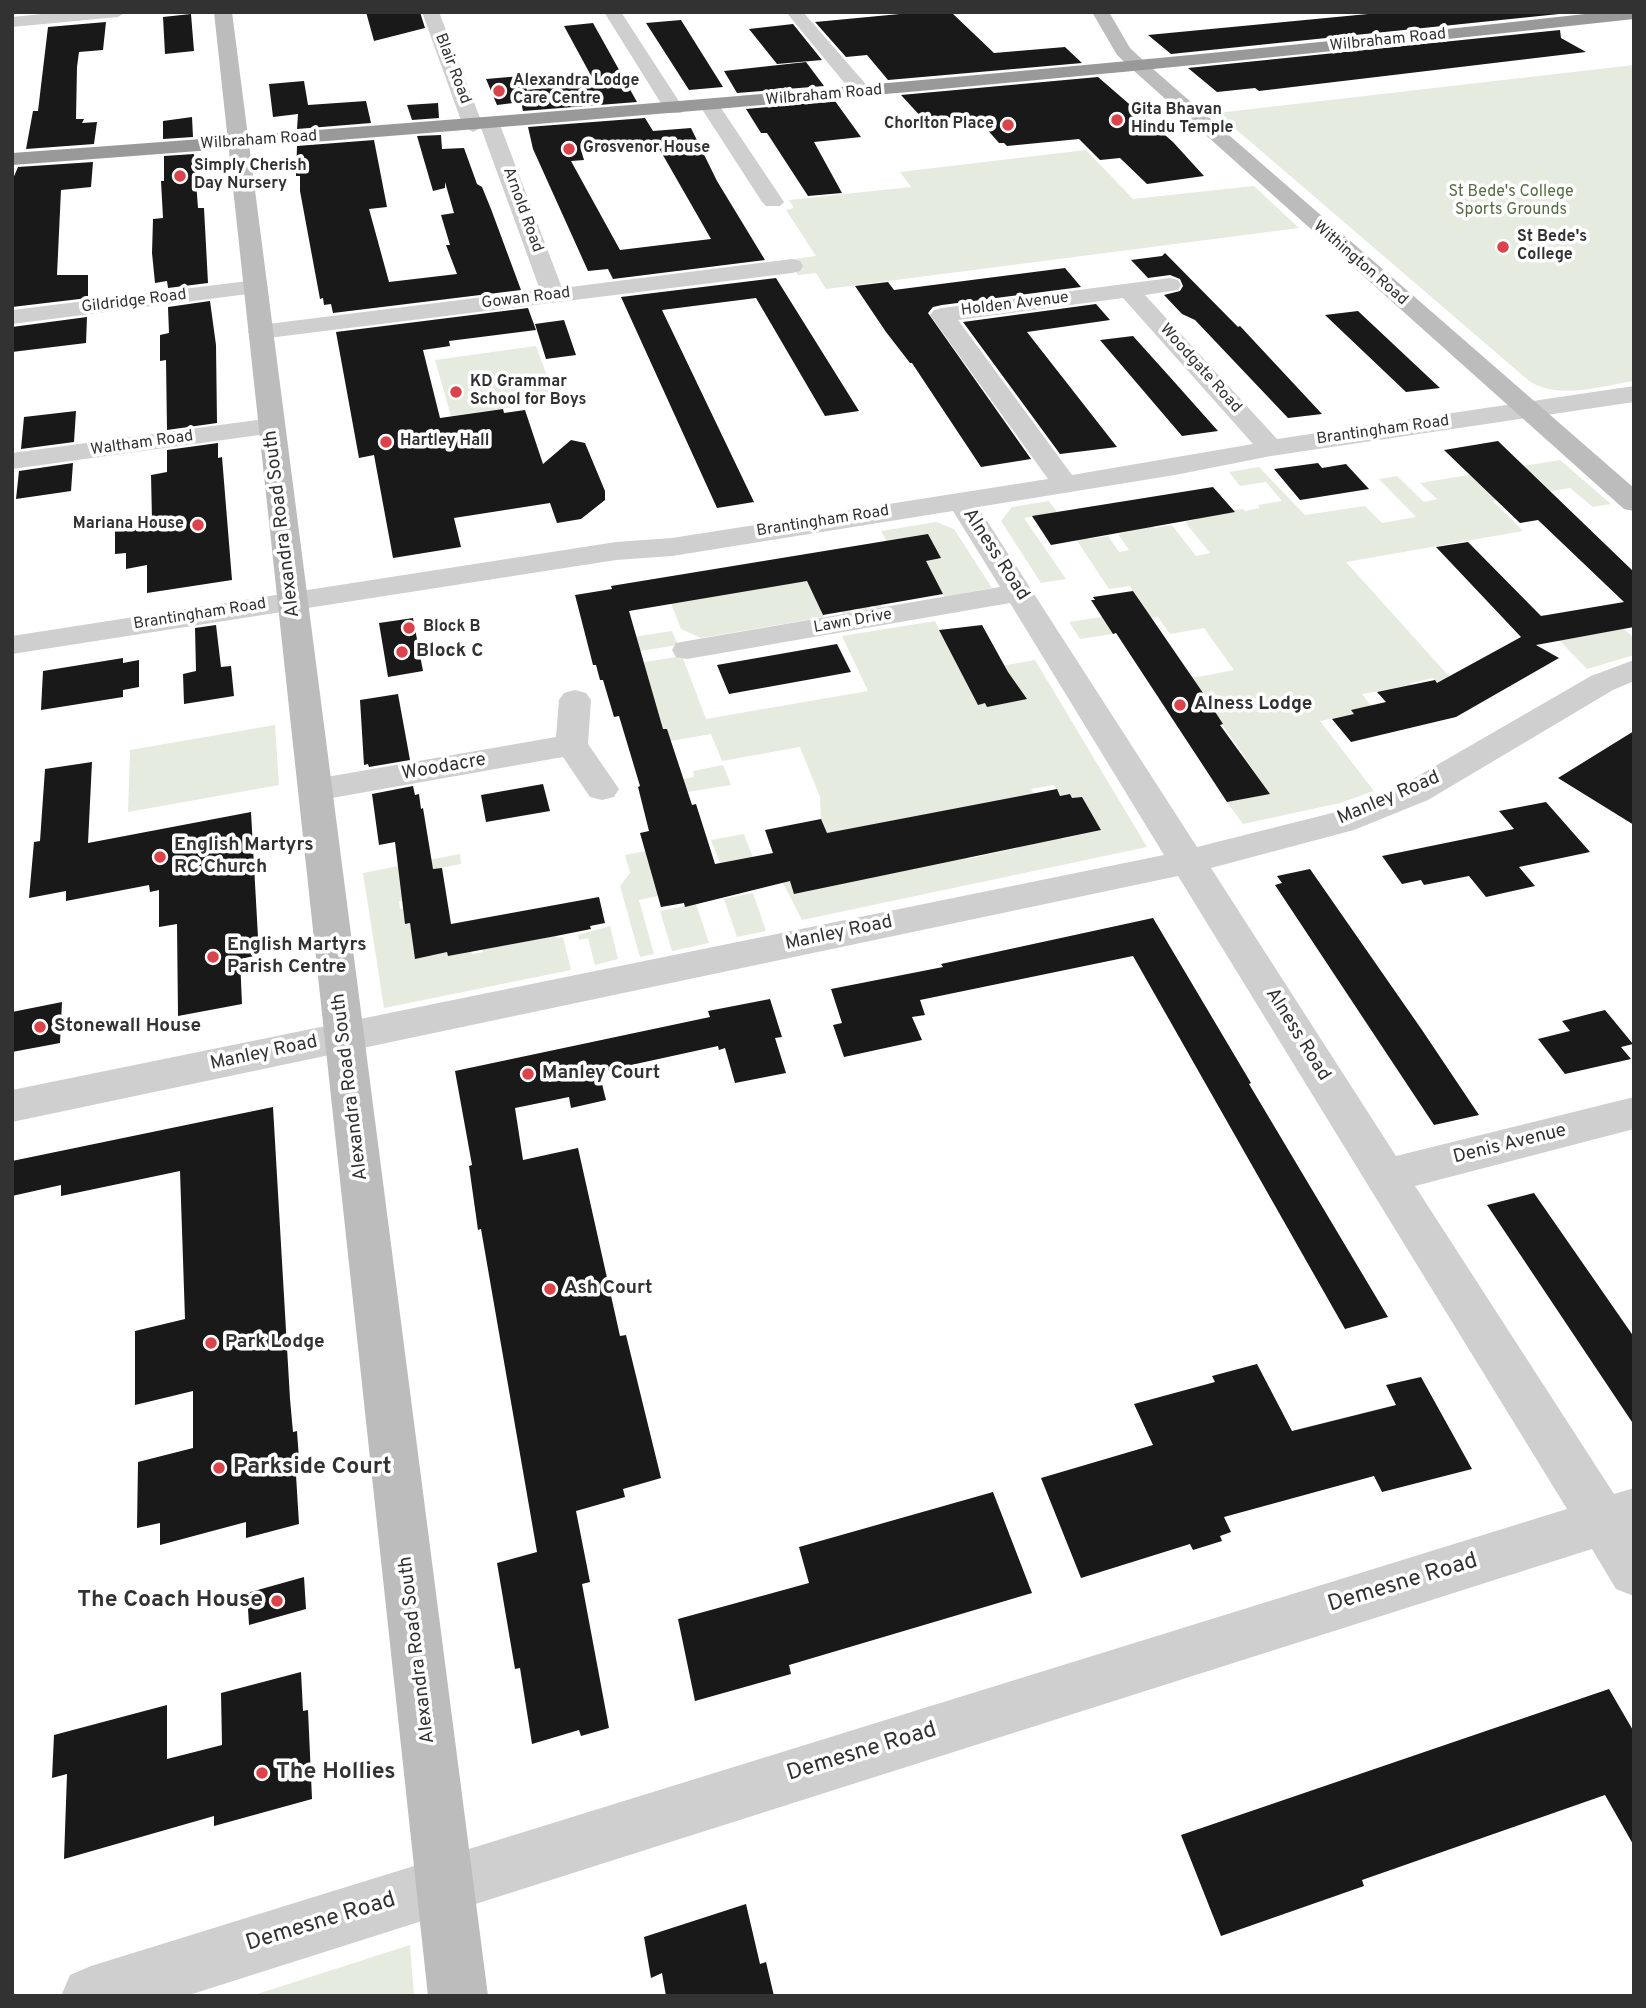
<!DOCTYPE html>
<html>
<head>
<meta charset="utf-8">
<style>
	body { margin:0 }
	#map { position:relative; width:1646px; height:2008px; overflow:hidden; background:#fff; font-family:Overpass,sans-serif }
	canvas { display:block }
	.frame { position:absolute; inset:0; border:14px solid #323232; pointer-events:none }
</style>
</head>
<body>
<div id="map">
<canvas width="1646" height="2008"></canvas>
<div class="frame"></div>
</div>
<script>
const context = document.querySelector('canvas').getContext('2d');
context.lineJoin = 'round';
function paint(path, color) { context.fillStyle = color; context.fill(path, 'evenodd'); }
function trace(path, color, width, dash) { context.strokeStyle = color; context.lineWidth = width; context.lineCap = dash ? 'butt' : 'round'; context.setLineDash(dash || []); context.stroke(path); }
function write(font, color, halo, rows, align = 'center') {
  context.font = font + ' Overpass,sans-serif'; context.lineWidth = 7; context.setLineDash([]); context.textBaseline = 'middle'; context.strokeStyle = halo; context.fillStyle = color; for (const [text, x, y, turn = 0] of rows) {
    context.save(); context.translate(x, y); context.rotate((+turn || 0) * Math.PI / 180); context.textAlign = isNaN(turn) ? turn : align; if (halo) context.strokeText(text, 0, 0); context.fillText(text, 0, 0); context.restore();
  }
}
const green = new Path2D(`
	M1634 65V381C1601 386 1557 401 1528 380L1217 113Z
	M1086 150 1133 199 1254 186 1299 228 826 289 816 273 798 275 788 260 816 256 786 210 794 208 789 200 911 187 900 172Z
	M536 346 556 401 451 416 435 360Z
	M1560 460 1611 504 1593 507 1570 488 1493 501 1523 531 1346 562 1455 683 1439 685 1433 678 1410 683 1416 690 1391 695 1386 690 1362 694 1371 706 1351 710 1354 714 1320 721 1374 791 1340 803 1243 824 1227 802 1269 793 1209 705 1188 692 1201 690 1193 678 1234 670 1204 628 1170 634 1158 617 1143 619 1145 609 1130 586 1109 589 1072 533 1083 531 1089 539 1108 536 1119 552 1129 550 1118 534 1130 531 1126 525 1149 521 1154 528 1172 525 1196 556 1210 553 1185 522 1197 519 1193 513 1243 509 1245 511 1260 508 1258 505 1282 501 1266 482 1240 486 1229 472 1259 467 1305 515 1365 506 1382 523 1416 517 1379 479 1397 476 1424 502 1437 499 1420 483Z
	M1049 501 1057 512 1024 518 1066 579 1041 583 1001 521 1012 507Z
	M936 522 954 529 992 588 944 597 934 578 874 592 882 607 843 614 835 600 901 567 881 531Z
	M798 579 800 582 808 581 824 617 701 638 681 629 671 603Z
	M1544 615 1567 639 1624 629 1634 638V655L1587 669 1536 616Z
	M1102 617 1113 634 1080 639 1069 622Z
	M935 621 962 673 1035 660 1147 847 802 920 780 877 788 876 795 894 842 884 834 850 821 819 820 797 800 747 722 761 711 734 671 741 667 729 647 732 639 663 682 656 706 719 868 691 842 636ZM1054 785 1060 796 1070 794 1072 798 1082 797 1101 830 1062 839 1031 789ZM1000 814 1018 848 967 859 950 824Z
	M672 631 678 645 640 651 600 642Z
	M275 725 279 785 128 812 130 750Z
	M723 765 731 785 687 792 683 779 694 777 693 771Z
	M744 834 761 879 750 881 742 859 720 863 711 840Z
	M668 847 652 876 658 896 639 900 654 954 640 957 620 886 630 873 625 855Z
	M460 854 461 864 404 875 402 901H399L400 909 403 908 405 924 410 923 415 958 447 952 448 956 471 951 472 954 483 952V949L556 936 557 938 563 937 571 970 384 1008 363 873Z
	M753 893 766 931 737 937 724 899Z
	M696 904 709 943 672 951 660 911Z
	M610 926 618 959 595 965 588 938 579 940 578 935Z
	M410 1945 414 1996H251Z`);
const building = new Path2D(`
	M366 12H420L425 28 374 41Z
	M921 12H951L994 53 1065 47 1082 63 888 80 867 55 846 57 815 22Z
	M1389 12 1559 14 1171 54 1148 35Z
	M191 14 194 51 165 54 163 17Z
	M681 20 723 87 689 90 646 23Z
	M106 22 103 50 79 52 77 67 76 119H84L82 123 97 122 94 144 26 149 33 111H38L48 27Z
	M593 23 637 102 523 111 521 102 497 105 486 79 521 76 527 90 595 83 564 26Z
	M793 24 822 60 777 64 749 29Z
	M1560 30 1561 38 1586 52 1259 91 1255 88 1217 92 1188 68Z
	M806 62 824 86 737 93 724 71Z
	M1098 77 1173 142 1204 176 1147 184 1120 158 1100 160 1079 139 1007 146 1004 143H999L978 119 961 120 958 117 924 120 901 95Z
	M304 81 308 105 366 101 371 123 297 129 298 114 273 117 269 84Z
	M835 101 861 137 814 142 842 193 808 196 767 133H761L746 109Z
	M438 103 439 118 412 120 407 105Z
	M192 117 193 137 163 139V121Z
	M645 118 653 131 691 128 717 181 765 260 613 279 608 269 588 271 533 149 528 127ZM656 143 711 239 620 250 571 161 584 160 581 150Z
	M441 135 442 149 464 148 477 184 482 187 491 209 521 290 333 313 331 304 324 305 323 298 320 299 300 191V176H296L297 146 374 140 387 207 369 209 389 282 457 274 446 245H450L441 215 454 213 445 182V188L433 191 417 136Z
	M194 154 198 208H204L208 283 168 288 167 281 155 283 152 253 153 219 163 218 161 181H164V156Z
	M93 162 91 187 61 190 57 275H88V298L12 307V181L18 167Z
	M1165 253 1238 327 1240 326 1322 414 1288 418 1195 320 1182 314 1164 295 1180 291 1183 286 1180 279 1170 275 1148 278 1131 260 1162 256Z
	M1065 268 1081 287 942 305 933 307 928 313 1031 459 981 467 912 363H910L886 332 855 286 888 282 894 290Z
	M776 278 859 411 825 416 756 298 662 310 754 502 717 508 621 297Z
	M210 301 216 345 217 423 167 430 166 360 160 361V335L169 333 168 307Z
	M1096 304 1110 320 1027 332 1117 447 1060 454 963 322Z
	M528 308 536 330 449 341 450 346 423 350 440 418 503 409 504 413 525 410 543 464 571 440 585 443 605 491V500L581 519 557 523 550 503 454 518 461 547 393 558 374 455 359 458 336 332Z
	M1358 311 1440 388 1406 392 1325 315Z
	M87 317 86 343 12 352V327Z
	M564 320 576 355 546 359 535 324Z
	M1133 336 1169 376 1218 431 1182 436 1100 340Z
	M76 411 74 442 21 449 24 417Z
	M1498 441 1634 572V627L1536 645 1559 658 1456 717 1351 742 1332 719 1354 714 1351 710 1386 702 1377 692 1435 680 1437 683 1521 637 1436 547 1468 542 1541 616 1624 602 1538 520 1520 523 1444 450Z
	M218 443V458L222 457 232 580 147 593V565L126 569V553L115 554V525L152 520 151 475 167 472V450Z
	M73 463 71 491 16 499 19 471Z
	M1318 463 1322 468 1346 464 1369 489 1300 500 1274 469Z
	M1213 487 1235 512 1051 545 1032 516Z
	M928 534 941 558 926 561 943 594 823 615 807 581 629 611 663 729H667L692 805 696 804 715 864 773 853 765 830 821 819 827 833 1057 789 1060 796 1070 794 1072 798 1082 797 1101 830 794 894 790 881 685 907 684 903 661 907 640 833 649 831 638 787 640 786 619 716 614 717 603 680H600L596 665H593L575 595 612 589 611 586Z
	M1133 591 1201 690 1223 724 1220 725 1270 794 1227 802 1116 633 1113 634 1091 600H1095L1093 597Z
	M413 618 423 671 388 677 379 623Z
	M216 625 221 667 231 666 234 696 184 704 183 674 196 671 195 628Z
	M982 625 1008 672 1027 699 987 707 985 703 978 705 939 630Z
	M837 644 851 672 729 694 717 665Z
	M123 658V663L139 660V687L123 690V697L41 710 43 671Z
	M398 694 410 760 369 767 368 764 364 765 360 700Z
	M1634 731V825L1558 778Z
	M92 762 88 843 251 812 259 955 240 959 242 1004 178 1016 177 924 159 927V890L150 892 149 885 66 901V891L29 898 34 842 40 841 45 769Z
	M543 784 550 811 486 822 481 795Z
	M413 786 415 795 419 794 421 809 423 808 433 869 442 868 451 924 599 897 605 923 590 926 591 929 556 936 448 956 447 952 415 959 410 923 405 924 395 842 379 845 372 794Z
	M1546 802 1590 852 1519 867 1535 886 1486 897 1469 876 1424 885 1421 880 1402 884 1382 856 1514 829 1499 811Z
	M1310 869 1422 1030 1479 1115 1434 1125 1275 885 1282 883 1277 876Z
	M1153 918 1251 1083 1249 1084 1388 1317 1345 1329 1133 956 920 1000 925 1015 912 1017 922 1040 844 1057 833 1025 842 1023 831 989 943 967 941 964Z
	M770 999 782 1037 775 1038 786 1073 735 1083 725 1048 719 1050 718 1046 599 1072 606 1100 571 1108 569 1097 515 1108 523 1160 578 1148 620 1336 626 1335 661 1478 623 1489 625 1497 576 1511 590 1582 582 1584 609 1728 581 1736 579 1730 532 1744 520 1668 515 1669 497 1563 537 1552 481 1229 478 1230 469 1166 472 1165 455 1071 710 1017 708 1011Z
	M62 1002 60 1043 12 1052V1012Z
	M1605 1010 1633 1044 1621 1047 1631 1059 1565 1074 1538 1039 1570 1031 1562 1021Z
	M273 1107 290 1399 293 1432 297 1431 300 1474 296 1475 299 1524 246 1538V1522L160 1545V1523L137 1528 138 1462 193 1448V1391L135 1405V1331L185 1319 180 1171 61 1196V1185L12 1196V1161Z
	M1534 1193 1634 1337V1425L1487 1205Z
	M1257 1364 1292 1431 1396 1405 1386 1385 1421 1377 1472 1469 1382 1492 1374 1476 1224 1517 1231 1532 1220 1536 1222 1541 1193 1550 1190 1544 1081 1578 1041 1478 1153 1445 1134 1404 1215 1382 1212 1376Z
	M993 1492 1032 1593 789 1665 791 1674 695 1701 678 1619 809 1583 799 1547Z
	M304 1577 306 1609 249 1625 247 1593Z
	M301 1672 303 1711 308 1710 312 1799 214 1826V1816L64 1859 67 1774 52 1778 54 1735 167 1705V1759L222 1745 221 1693Z
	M1609 1689 1634 1732V1846L1605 1795 1362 1880 1364 1886 1221 1936 1181 1835Z
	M746 1904 760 1964 766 1962 774 1996H666L662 1973 651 1978 644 1937Z`);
const street = new Path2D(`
	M61 12H126L118 17 12 27V17Z
	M422 12H439L482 123 490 119 500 125 562 288 792 259 800 261 803 266 800 271 792 273 260 339 252 337 248 332 252 327 260 325 540 290 481 128 473 132 463 126Z
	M604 12H621L684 109 681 113H667Z
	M786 12H803L870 89 872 93 870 97H856Z
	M710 100 717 102 784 202 780 206H766L762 202 700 106Z
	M1170 278 1178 280 1181 285 1178 290 1145 295 1277 439 1634 386V402L1271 456 1175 475 978 507 1197 847 1332 813 1404 784 1591 676 1634 660V681L1613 690 1428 800 1354 830 1211 868 1396 1156 1634 1097V1129L1415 1186 1614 1494 1634 1488V1596L1616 1589 1592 1549 186 1996H61L70 1975 91 1966 1567 1509 1178 876 12 1122V1090L1164 855 1010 603 687 659 676 657 672 650 676 643 687 641 1000 587 953 511 672 556 616 560 12 654V636L616 542 672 538 1048 479 930 315 934 310 942 308ZM1123 298 1253 444 1072 475 958 320Z
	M256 280 264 282 268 287 264 292 12 324V310Z
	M272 418 281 420 285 426 281 432 12 469V453Z
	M575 690 586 693 591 700 588 744 619 789 614 797 602 800 590 797 563 757 315 801 303 798 298 790 303 782 315 779 556 737 559 700 564 693Z`);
const secondary = new Path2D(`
	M214 12H232L488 1996H428Z
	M1092 12H1109L1130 48 1145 62 1634 488V511L1624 509 1133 70 1117 55Z`);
const highway = new Path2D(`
	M1603 12H1634V19C1094 79 554 125 12 165V153C543 114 1074 71 1603 12Z`);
const markers = [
	[499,91,7,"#db4249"],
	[1117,120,7,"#db4249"],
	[1008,125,7,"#db4249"],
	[569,149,7,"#db4249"],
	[180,176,7,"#db4249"],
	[1503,247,7,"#db4249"],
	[456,392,7,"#db4249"],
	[386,442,7,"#db4249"],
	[198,525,7,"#db4249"],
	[409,628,7,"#db4249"],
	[402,652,7,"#db4249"],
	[1180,705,7,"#db4249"],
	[160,857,7,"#db4249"],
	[213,957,7,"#db4249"],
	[40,1027,7,"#db4249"],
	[528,1074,7,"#db4249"],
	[550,1289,7,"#db4249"],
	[211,1343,7,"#db4249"],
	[219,1468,7,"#db4249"],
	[277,1601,7,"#db4249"],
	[262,1773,7,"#db4249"]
];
const farStreetnames = [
	["Wilbraham Road",1388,41,-6],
	["Blair Road",452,69,69],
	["Wilbraham Road",824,96,-5],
	["Wilbraham Road",259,141,-4],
	["Arnold Road",522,210,70],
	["Withington Road",1360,264,41],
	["Gowan Road",526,299,-7],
	["Gildridge Road",134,302,-7],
	["Holden Avenue",1015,305,-7],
	["Woodgate Road",1200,369,48],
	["Brantingham Road",1383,431,-8],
	["Waltham Road",142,444,-8],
	["Brantingham Road",823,522,-9],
	["Brantingham Road",200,615,-9],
	["Lawn Drive",853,622,-10]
];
const farPoinames = [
	["Alexandra Lodge",513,82],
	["Care Centre",513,100],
	["Gita Bhavan",1131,111],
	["Hindu Temple",1131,129],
	["Chorlton Place",994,125,"right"],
	["Grosvenor House",583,149],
	["Simply Cherish",194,167],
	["Day Nursery",194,185],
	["St Bede's",1517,238],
	["College",1517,256],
	["KD Grammar",470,383],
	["School for Boys",470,401],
	["Hartley Hall",400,442],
	["Mariana House",184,525,"right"],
	["Block B",423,628]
];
const farParknames = [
	["St Bede's College",1511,193],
	["Sports Grounds",1511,211]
];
const streetNames = [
	["Alexandra Road South",283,524,-97],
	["Alness Road",995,555,57],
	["Woodacre",444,768,-10],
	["Manley Road",1389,799,-23],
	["Manley Road",839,934,-12],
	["Alness Road",1297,1035,58],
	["Manley Road",264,1054,-12],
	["Alexandra Road South",351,1087,-97],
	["Denis Avenue",1510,1145,-14],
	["Alexandra Road South",418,1650,-97]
];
const poiNames = [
	["Block C",416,652],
	["Alness Lodge",1194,705],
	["English Martyrs",174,846],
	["RC Church",174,868],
	["English Martyrs",227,946],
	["Parish Centre",227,968],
	["Stonewall House",54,1027],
	["Manley Court",542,1074],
	["Ash Court",564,1289],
	["Park Lodge",225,1343]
];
const nearPoinames = [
	["Parkside Court",233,1468],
	["The Coach House",263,1601,"right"],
	["The Hollies",276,1773]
];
const nearStreetnames = [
	["Demesne Road",1403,1584,-17],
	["Demesne Road",862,1753,-17],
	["Demesne Road",321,1923,-17]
];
paint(green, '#e5ebdf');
paint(building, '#191919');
paint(street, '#cfcfcf');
paint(secondary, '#bcbcbc');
paint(highway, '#999');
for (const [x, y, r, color] of markers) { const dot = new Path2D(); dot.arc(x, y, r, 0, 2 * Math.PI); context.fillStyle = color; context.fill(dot); trace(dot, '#fff', 2.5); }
write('16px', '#323232', '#fff', farStreetnames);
write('bold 16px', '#323232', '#fff', farPoinames, 'left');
write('16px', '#546c41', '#fff', farParknames);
write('19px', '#323232', '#fff', streetNames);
write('bold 19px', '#323232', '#fff', poiNames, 'left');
write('bold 23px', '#323232', '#fff', nearPoinames, 'left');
write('23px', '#323232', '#fff', nearStreetnames);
</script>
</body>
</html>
